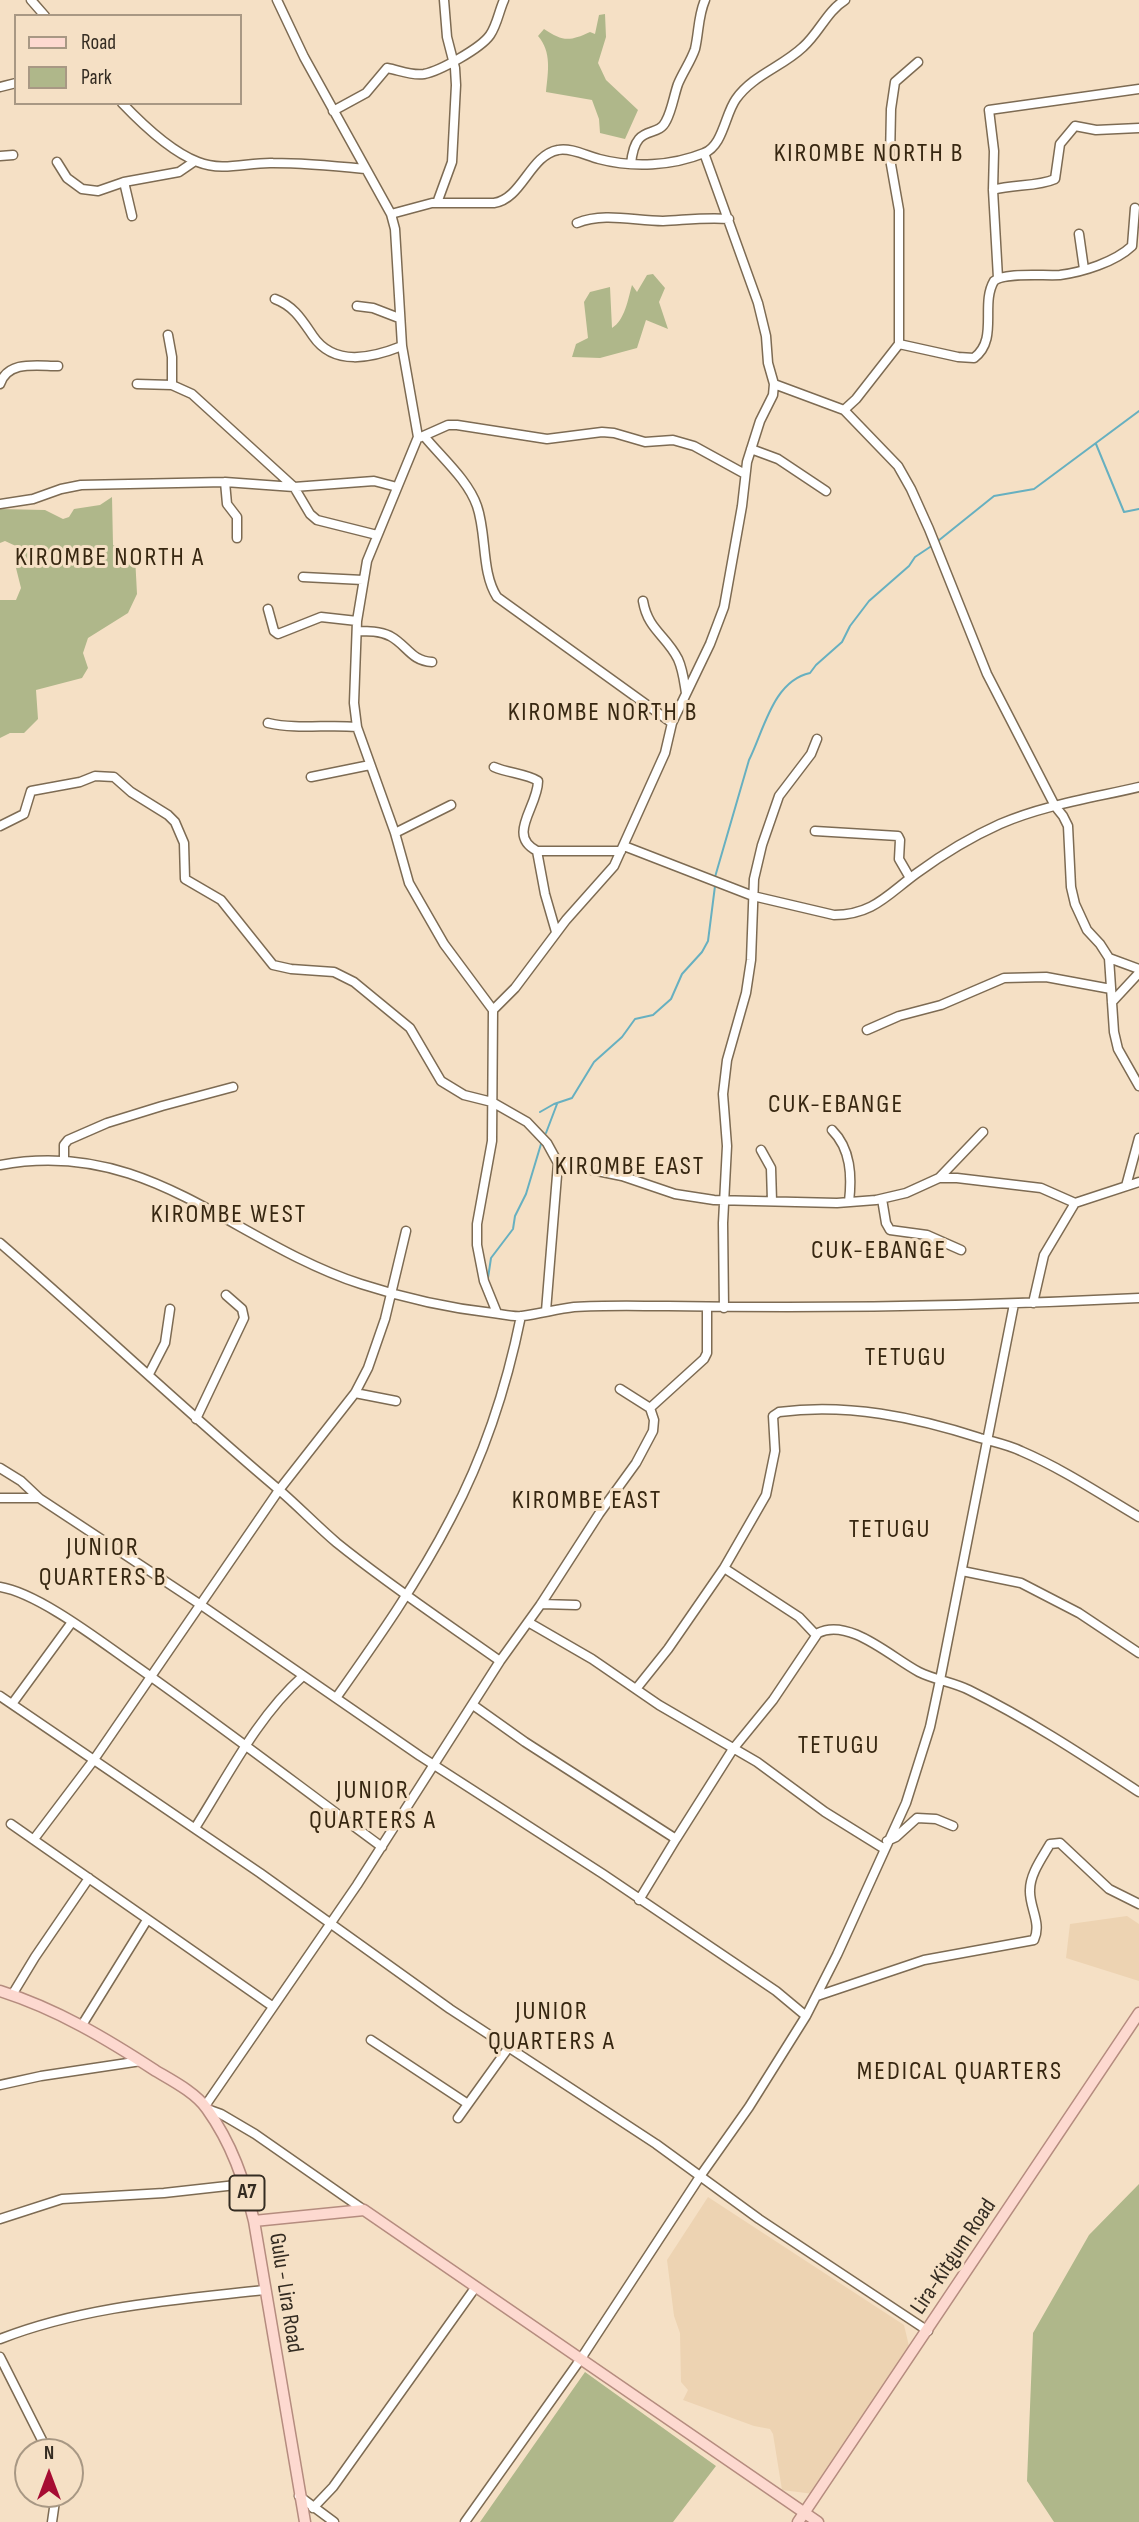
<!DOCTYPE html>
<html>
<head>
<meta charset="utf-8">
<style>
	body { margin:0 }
	#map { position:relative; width:1139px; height:2522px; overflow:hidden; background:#f5e0c5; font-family:"Sofia Sans Condensed",sans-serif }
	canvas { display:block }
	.legend { position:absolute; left:14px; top:14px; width:228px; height:91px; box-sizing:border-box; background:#f5e0c5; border:2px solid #a89884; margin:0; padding:9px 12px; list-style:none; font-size:21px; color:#342c22 }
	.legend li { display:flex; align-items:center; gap:14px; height:35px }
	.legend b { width:35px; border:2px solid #a89884 }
	.north { position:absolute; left:14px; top:2438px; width:70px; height:70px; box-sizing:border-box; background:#f5e0c5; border:2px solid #a89884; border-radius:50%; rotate:0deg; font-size:19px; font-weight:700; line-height:28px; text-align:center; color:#342c22 }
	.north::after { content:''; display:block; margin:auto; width:24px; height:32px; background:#a60c33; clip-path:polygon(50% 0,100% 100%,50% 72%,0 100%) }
</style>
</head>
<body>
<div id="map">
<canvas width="1139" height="2522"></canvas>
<ul class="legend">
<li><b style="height:9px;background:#fdd9d0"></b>Road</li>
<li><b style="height:19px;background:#afb78a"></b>Park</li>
</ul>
<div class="north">N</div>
</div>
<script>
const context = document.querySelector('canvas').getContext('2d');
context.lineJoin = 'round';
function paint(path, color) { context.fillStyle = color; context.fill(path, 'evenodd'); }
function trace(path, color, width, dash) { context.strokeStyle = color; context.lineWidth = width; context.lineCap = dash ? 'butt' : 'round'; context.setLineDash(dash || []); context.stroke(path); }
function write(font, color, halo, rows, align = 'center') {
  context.font = font + ' "Sofia Sans Condensed",sans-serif'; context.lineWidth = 6; context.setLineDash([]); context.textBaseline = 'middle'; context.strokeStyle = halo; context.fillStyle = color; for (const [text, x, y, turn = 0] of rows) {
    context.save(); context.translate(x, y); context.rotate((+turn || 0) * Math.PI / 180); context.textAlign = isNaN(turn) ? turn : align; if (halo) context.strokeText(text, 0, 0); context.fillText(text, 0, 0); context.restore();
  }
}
const built = new Path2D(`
	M1127 1916 1139 1924V1981L1066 1958 1070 1924Z
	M708 2197 904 2325 909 2346 814 2494 782 2490 773 2434 770 2429 754 2426 683 2400 688 2390 681 2382 680 2333 674 2316 667 2260Z`);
const green = new Path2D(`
	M605 14 606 37 598 63 606 80 638 110 625 139 600 133 599 119 592 100 546 92C548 72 552 52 538 36L544 29C562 41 569 42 590 32L595 34 599 15Z
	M653 274 665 288 659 302 668 329 646 320 637 348 600 358 572 357 576 344 588 338 584 302 590 292 610 287 612 328C625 320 628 299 632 285L637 292 647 275Z
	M112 497 113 545 135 556 137 594 128 613 88 638 83 653 88 668 82 678 36 690 38 719 24 733H10L0 738V600H16L21 588 15 564 18 547 5 541 0 543V509L45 510 63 519 69 517 74 509 100 505Z
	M1139 2184V2522H1054L1027 2481 1033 2333 1089 2235Z
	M585 2372 716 2466 673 2522H480Z`);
const stream = new Path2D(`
	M1096 444 1124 512 1139 509
	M938 541 994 496 1034 489 1139 411
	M715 877 749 760C764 730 773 681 810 673L816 665 842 642 850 626 869 601 909 566 915 557 933 545
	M540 1112 554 1104 572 1098 594 1062 622 1037 635 1019 653 1015 671 999 682 974 702 952 708 941 715 886
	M546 1133 557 1104
	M488 1278 491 1258 513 1229 515 1216 526 1194 541 1144`);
const minor = new Path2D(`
	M31 0 45 16
	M277 0 304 57 391 214 395 229 402 346 418 437 367 561 357 621 354 703 357 727 395 833 409 883 444 944 493 1010 492 1141 477 1224V1245L484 1281 497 1313
	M0 87 16 83
	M122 103C142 124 172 152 198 162 223 172 248 162 273 163 304 163 335 166 365 169
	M333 111 366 93 387 68C399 70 411 76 424 74 440 71 481 48 490 35 497 25 499 11 504 0
	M0 156 13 155
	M57 162 67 178 82 189 98 191 124 182 179 172 195 161
	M631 164C635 121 657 140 666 121 672 110 674 95 678 84 683 72 691 61 695 49 699 32 698 16 705 0
	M124 182 132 216
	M993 190C1013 184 1037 187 1055 179L1060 144 1075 126 1096 130 1139 128
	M437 203 452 162 456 85 455 68 447 37 444 0
	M391 214 432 203H494C522 199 530 155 558 150 570 147 587 156 599 159 633 168 672 166 704 153 723 146 725 114 736 99 753 75 782 67 803 47 819 33 827 11 845 0
	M577 223C604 212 635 221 663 221 685 220 707 217 729 219
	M1079 234 1084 269
	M998 278 993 190 994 151 989 110 1139 89
	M275 299C294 306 302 320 313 336 334 367 372 358 402 346
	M357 306 373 308 399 318
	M168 335 172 357V385
	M899 344 958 357 974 358C999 339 980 305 994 281 1004 272 1044 276 1060 275 1083 272 1115 262 1132 246L1135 208
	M0 384C8 360 37 366 58 366
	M137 384 172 385 192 394 294 487 310 514 317 520 377 535
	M774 384 844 410 898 466 911 489 929 529 987 674 1055 806 1063 816 1068 826 1071 887 1075 904 1087 930 1100 944 1109 958 1114 1032 1118 1049 1139 1086
	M844 410 856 399 899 344V210L890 159 891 109 895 82 918 62
	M424 436C442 458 468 480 477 506 487 535 481 572 497 597L672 723
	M421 437 448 425H457L547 439 602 432 614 433 645 442 673 440 694 446 745 474
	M751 449 778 459 826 491
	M225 482 227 504 237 517V538
	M0 504 33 499 61 489 81 485 225 482 294 487 374 481 397 487
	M303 577 363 580
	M643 601C648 630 666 635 678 659 683 670 684 681 686 693
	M268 609 274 631 278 634 321 617 357 621
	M357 631C368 631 380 631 390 636 407 645 411 661 432 662
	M268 723C298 730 327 724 357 727
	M494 767C508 773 527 774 538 781 538 807 506 835 537 851H621
	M311 777 370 765
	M0 826 24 814 31 791 80 782 95 776 114 777 131 792 168 815 175 822 184 843 185 879 221 900 273 965 291 969 334 972 354 982 410 1028 441 1081 464 1095 492 1102 527 1122 547 1143 558 1163 546 1311
	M815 831 898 836 900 840 899 859 910 878
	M395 833 451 805
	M624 846 753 896 834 915C873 915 888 894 917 873 943 854 971 837 1000 824 1044 805 1092 798 1139 787
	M537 851 545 894 556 932
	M1109 958 1139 969
	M1112 1002 1139 973
	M493 1010 515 988 566 920 614 866 665 753 672 723 710 644 724 607 742 506 747 462 760 421 773 395 774 384 768 363 766 336 758 303 704 153
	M867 1030 899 1016 941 1005 1004 978 1046 977 1111 989
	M832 1130C851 1149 852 1176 849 1202
	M761 1150 771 1168 772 1201
	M64 1160V1145L68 1140 107 1123 162 1106 233 1087
	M558 1163 622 1176 675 1194 714 1200 837 1203 876 1200 906 1193 939 1178H957L1041 1188 1075 1203
	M0 1165C148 1137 232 1242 361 1284 404 1298 448 1308 493 1313 502 1314 512 1317 522 1316 539 1314 557 1309 574 1307 605 1305 637 1306 668 1306 826 1309 981 1306 1139 1298
	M939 1178 983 1132
	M1126 1186 1139 1138
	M882 1199 886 1223 890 1230 927 1235 961 1250
	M0 1243C94 1324 183 1409 278 1489 298 1506 317 1526 337 1543 389 1585 445 1622 500 1661
	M1033 1303 1044 1255 1075 1203 1139 1182
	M724 1308 723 1223 727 1146 723 1094 727 1060 746 993 751 960 754 879 762 845 779 796 811 754 817 739
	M149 1374 165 1343 170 1309
	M355 1393 396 1401
	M650 1408 704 1359 707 1353V1308
	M196 1419 244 1318 242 1309 226 1295
	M0 1468 21 1481 39 1498 201 1605 420 1756 603 1874 776 1991 806 2016
	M0 1498H39
	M962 1571 1021 1583 1079 1613 1139 1653
	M0 1587C38 1593 100 1641 133 1664 217 1723 299 1786 382 1847
	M541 1604 576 1605
	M528 1622 592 1659 659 1705 757 1762 825 1812 883 1848
	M816 1635 799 1617 724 1568 766 1495 775 1451 773 1416 779 1412C847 1403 915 1417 980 1438 994 1442 1009 1445 1021 1451 1063 1469 1100 1494 1139 1517
	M636 1689 668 1649 724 1568
	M0 1696 260 1873 450 2009 656 2144 759 2219 928 2331
	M336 1698C377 1640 418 1582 451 1518 484 1456 507 1385 521 1316
	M12 1704 72 1622
	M473 1705 525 1742 676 1839 733 1749 773 1700 818 1633C849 1617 892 1658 919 1672 935 1680 953 1682 969 1690 1028 1719 1084 1756 1139 1792
	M11 1824 272 2006
	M195 1828C228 1776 257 1717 303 1676
	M34 1839 93 1761 279 1490 355 1393 368 1368 385 1319 406 1231
	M887 1841 896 1837 917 1818 936 1819 953 1826
	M639 1900 676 1839
	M12 1995 35 1957 89 1878
	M817 1996 924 1960 1034 1940C1042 1923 1029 1907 1030 1890 1030 1874 1042 1858 1050 1844L1060 1843 1109 1889 1139 1904
	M82 2025 147 1920
	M371 2040 468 2104 458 2118
	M0 2085 41 2076 141 2061
	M468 2104 509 2047
	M205 2106 357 1885 500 1661 541 1604 599 1514 636 1463 653 1431 654 1420 650 1408 620 1389
	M207 2109 221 2114 255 2134 364 2210
	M0 2219 62 2199 164 2193 245 2184
	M0 2339C85 2306 175 2300 264 2290
	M0 2357 48 2452
	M299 2496 334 2522
	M313 2508 333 2487 475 2288
	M52 2522 56 2494
	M465 2522 580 2360 701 2175 749 2107 806 2016 837 1955 906 1803 930 1727 940 1680 1014 1304`);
const major = new Path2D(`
	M0 1991C57 2009 107 2039 156 2071 173 2081 196 2093 207 2109 232 2144 244 2180 254 2221L305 2522
	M254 2221 364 2210 818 2522
	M798 2522 1139 2013`);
const shields = [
	[247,2193,35]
];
const shieldNames = [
	["A7",247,2193]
];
const streetNames = [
	["Lira-Kitgum Road",954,2257,-56],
	["Gulu - Lira Road",285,2293,81]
];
const quarterNames = [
	["KIROMBE NORTH B",869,154],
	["KIROMBE NORTH A",110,558],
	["KIROMBE NORTH B",603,713],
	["CUK-EBANGE",836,1105],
	["KIROMBE EAST",630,1167],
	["KIROMBE WEST",229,1215],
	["CUK-EBANGE",879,1251],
	["TETUGU",906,1358],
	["KIROMBE EAST",587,1501],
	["TETUGU",890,1530],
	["JUNIOR",103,1548],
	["QUARTERS B",103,1578],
	["TETUGU",839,1746],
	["JUNIOR",373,1791],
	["QUARTERS A",373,1821],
	["JUNIOR",552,2012],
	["QUARTERS A",552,2042],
	["MEDICAL QUARTERS",960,2072]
];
paint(built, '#edd3b2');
paint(green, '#afb78a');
trace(stream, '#67b0c0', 2);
trace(minor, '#7d6b53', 11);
trace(major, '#b58c7f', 13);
trace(minor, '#fff', 8);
trace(major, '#fdd9d0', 10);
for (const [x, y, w] of shields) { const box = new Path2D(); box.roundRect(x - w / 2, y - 17.5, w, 35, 5); context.fillStyle = '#f5e0c5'; context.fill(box); trace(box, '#342c22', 2); }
write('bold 21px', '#342c22', null, shieldNames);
write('23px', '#342c22', '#f5e0c5', streetNames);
context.letterSpacing = '2px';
write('26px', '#372711', '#f5e0c5', quarterNames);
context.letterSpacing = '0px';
</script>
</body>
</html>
